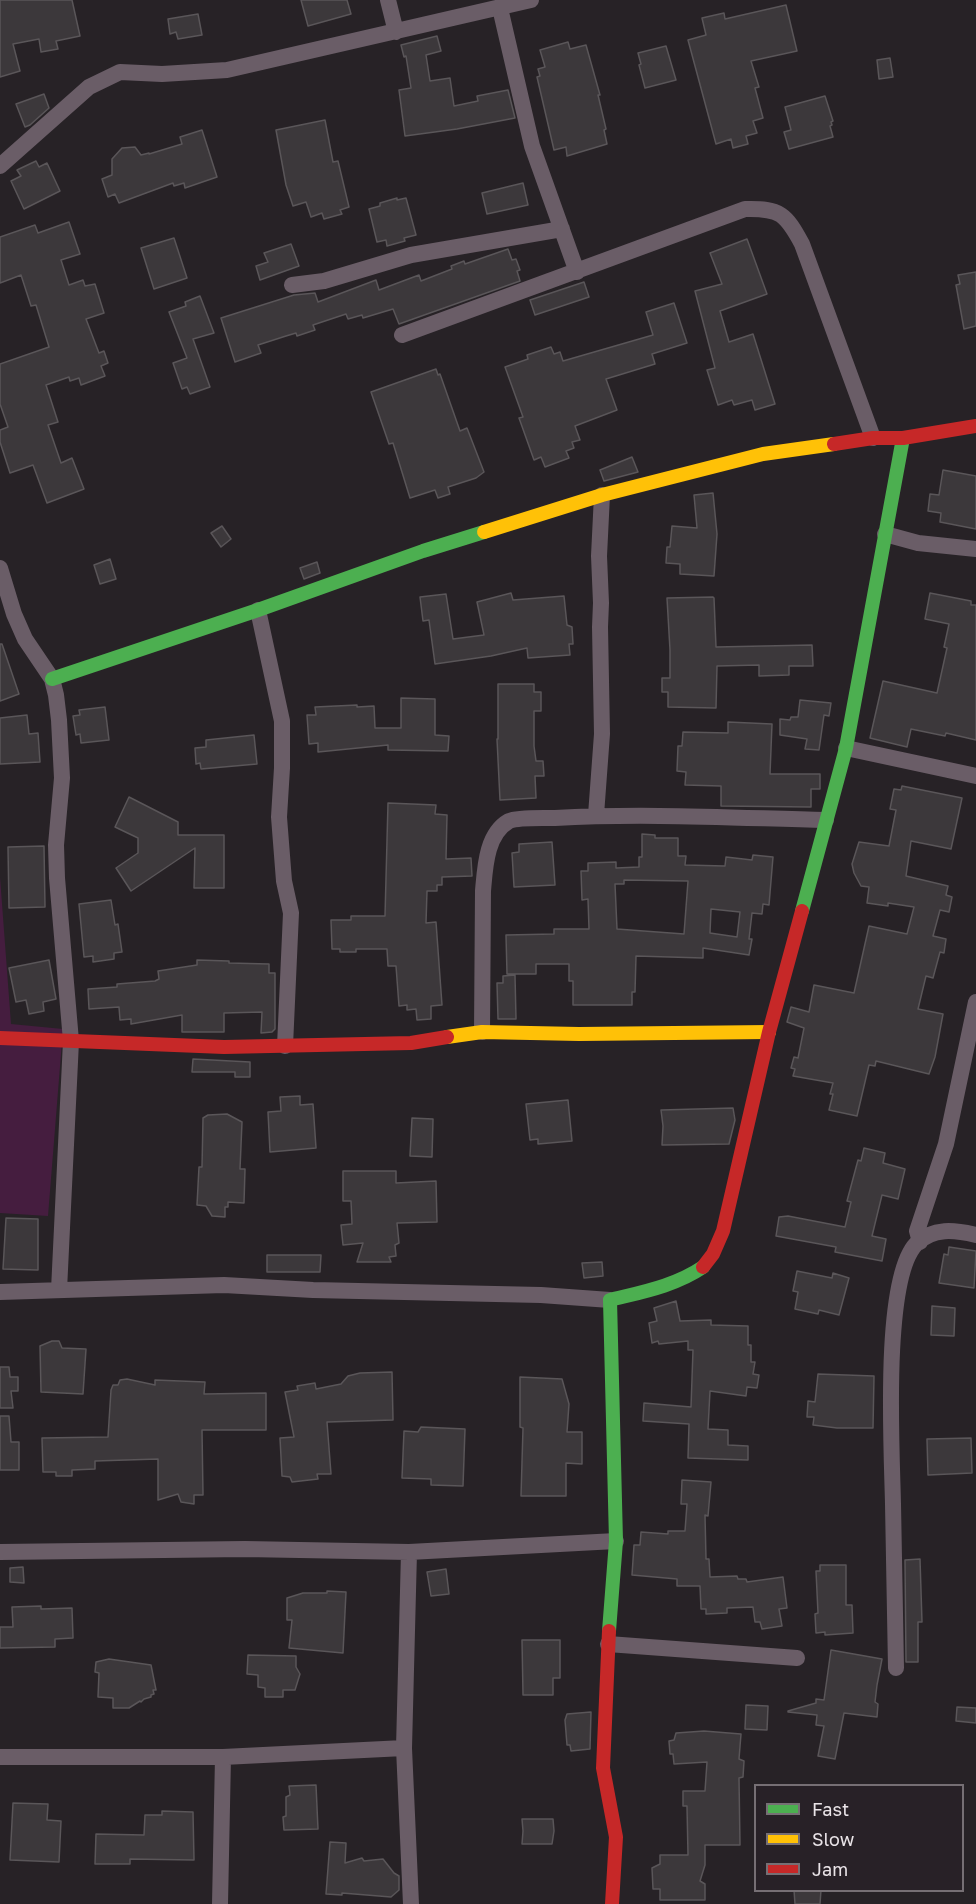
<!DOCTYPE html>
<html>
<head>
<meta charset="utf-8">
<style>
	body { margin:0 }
	#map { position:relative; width:976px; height:1904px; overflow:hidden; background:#272226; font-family:"Golos Text",sans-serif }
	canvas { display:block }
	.legend { position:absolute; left:754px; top:1784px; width:210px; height:108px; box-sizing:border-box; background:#282127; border:2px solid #766f74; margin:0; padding:8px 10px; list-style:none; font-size:18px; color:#eae4e8 }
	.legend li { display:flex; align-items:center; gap:12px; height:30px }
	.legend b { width:30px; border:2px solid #766f74 }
</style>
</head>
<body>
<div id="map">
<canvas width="976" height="1904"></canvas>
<ul class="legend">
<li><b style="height:8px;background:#4caf50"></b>Fast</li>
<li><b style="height:8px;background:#ffc107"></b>Slow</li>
<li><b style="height:8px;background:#c62828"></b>Jam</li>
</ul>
</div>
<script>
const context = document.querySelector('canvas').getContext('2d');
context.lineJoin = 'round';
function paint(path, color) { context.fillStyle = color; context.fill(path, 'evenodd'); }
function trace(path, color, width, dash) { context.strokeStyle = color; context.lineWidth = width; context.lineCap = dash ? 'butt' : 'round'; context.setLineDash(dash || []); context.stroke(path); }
const green = new Path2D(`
	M0 877 11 1024 63 1029 48 1216 0 1213Z`);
const building = new Path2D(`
	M0 0H72L80 36 56 41 58 49 41 52 39 39 13 44 20 71 0 77Z
	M301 0H347L351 14 308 26Z
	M786 5 797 51 751 61 759 87 755 88 763 118 753 121 757 133 746 136 748 144 733 148 731 139 716 144 688 40 706 35 702 18 724 13 725 19Z
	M198 14 202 35 178 39 176 32 170 34 168 19Z
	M437 36 441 51 426 55 430 81 450 78 454 106 478 101 477 96 508 90 515 118 457 129 405 136 399 90 411 88 406 56 404 57 401 45Z
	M568 42 570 49 586 45 600 95H598L606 129 604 130 607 144 567 156 566 147 554 150 537 77 540 76 538 69 545 67 540 50Z
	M666 46 676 80 645 88 639 65 641 64 638 53Z
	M890 58 893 77 879 79 877 60Z
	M44 94 49 108 30 125 25 127 16 104Z
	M825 96 833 121 831 122 832 125 830 126 833 137 789 149 784 132 791 130 785 107Z
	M325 120 333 162 338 161 349 207 340 210 342 214 324 219 322 213 311 217 306 202 293 206 286 185 276 130Z
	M202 130 217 177 185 188 184 183 174 186 173 183 119 203 115 194 108 197 102 179 112 175V159L122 148 135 147 141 155 149 153V154L182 144 180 137Z
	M36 161 39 167 47 163 60 191 24 209 11 181 21 176 17 170Z
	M523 183 528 205 487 214 482 193Z
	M397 198V200L406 198 416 235 404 238 405 241 387 246 386 240 377 242 369 209 380 206V203Z
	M69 222 80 254 61 260 69 285 83 280 85 286 95 284 104 313 86 319 99 353 104 351 108 363 101 366 105 376 81 385 79 378 70 381 69 377 46 385 58 422 48 425 61 463 72 458 84 489 47 503 33 465 10 473 0 442V430L8 427 0 404V364L49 347 36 305 31 306 21 275 0 283V237L35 225 38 233Z
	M174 238 187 278 154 289 141 248Z
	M747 239 767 294 720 311 729 342 753 334 775 404 755 410 752 400 734 405 732 400 718 405 707 370 715 368 695 291 722 284 710 253Z
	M291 244 299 266 260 280 256 266 268 262 264 253Z
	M508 249 512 260 516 259 520 270 517 271 520 281 399 324 393 309 363 318 362 315 348 319 346 314 313 325 315 330 297 336 296 333 286 336 258 345 261 353 235 362 221 318 294 295 315 293 318 302 376 280 379 290 419 275 421 281 452 269 451 266 464 261 465 264Z
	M976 272V326L964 329 956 285 960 284 958 275Z
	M584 282 589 297 535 315 530 300Z
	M200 296 214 333 193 339 210 387 190 394 187 387 182 389 173 363 187 358 169 312 186 306 185 302Z
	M674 303 687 343 652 354 655 364 606 379 617 410 575 426 580 440 572 442 574 448 566 451 569 458 545 467 541 457 534 460 519 418 523 417 505 367 528 359 527 355 551 347 554 354 560 352 563 361 653 335 646 312Z
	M436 369 438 375 440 374 460 431 467 428 484 472 476 478 448 487 450 494 438 498 435 490 410 498 393 443 389 444 371 392Z
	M632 457 638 472 604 481 600 470Z
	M943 470 976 476V529L940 522 941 513 928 511 930 494 939 495Z
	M713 493 717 534 714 576 680 574V564L666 563 667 547H670L672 526 697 528 694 495Z
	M222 526 231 539 221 547 211 533Z
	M110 559 116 579 100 584 94 565Z
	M317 562 320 573 304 579 300 568Z
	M511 593 513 600 564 596 567 625 572 627 573 644H569L570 655 528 658 527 648 491 656 435 664 429 620 423 621 420 597 446 594 453 639 484 635 477 602Z
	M930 593 971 601V605H976V740L946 733 945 736 911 729 907 747 870 738 883 681 937 693 947 648 944 647 949 624 925 619Z
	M713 597 714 598 716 647 812 645 813 666H789V675L759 676V665L717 666 716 708 668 707V692H662V678H670V650L667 598Z
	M0 644H2L19 694 0 701Z
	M498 684H534V692H541V711H534V746L536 761H543L544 776H535L536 798 500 800 497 739H498Z
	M401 698 435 699V735L449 736 448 751 388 750V745L318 752V743L309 744 307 715H316L315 707 357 705V707L374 706 375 728H401Z
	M800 700 831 703 829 716 824 715 819 750 805 749 807 739 780 735V719L790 720 791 717H798Z
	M105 707 109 740 81 743 80 734 76 735 73 716 80 715 79 710Z
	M27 715 29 734 38 733 40 762 0 764V718Z
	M728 722 772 724 770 774H820V789H811V807L721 806V786L685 785 686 772 677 771 678 746H682L683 732 728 733Z
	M254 735 257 764 201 769 200 763 196 764 195 748 206 747V740Z
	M902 786 962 798 951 849 911 841 906 876 948 886 946 895 952 897 949 912 940 910 933 936 946 939 944 953 940 952 933 978 926 976 918 1009 943 1014 935 1057 929 1074 876 1061 875 1066 869 1065 857 1116 829 1110 833 1094H830L833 1083 793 1076 795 1069 791 1068 794 1057 798 1058 804 1028 787 1022 791 1007 809 1012 814 985 854 993 869 926 907 934 914 907 888 903V906L867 903 869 887 861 886 854 873 852 864 859 842 889 846 896 810 890 809 894 789 901 790Z
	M129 797 178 822V835H224V888H194L195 848 131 891 116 868 138 853V838L115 827Z
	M388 803 436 805 435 814 447 815 446 859 471 858 472 876 442 877V885H437V891H427L426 923 436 922 442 1005 431 1006V1019L417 1020 416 1009 407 1010V1005L399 1006 396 966H388L387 949H356V952H340V949H332L331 920H351V916H385Z
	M642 834 655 835V838H678V856H686L685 865 725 866 726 857 752 860 753 855 773 857 769 905 763 904 762 914 752 913 749 939H752L749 955 703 948V958L636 956 635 992H632V1005H573V981H569V964H536V974H507L506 935 554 934V929H589L588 899 582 900 581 871H588V863L616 862V868L639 867V857H642ZM624 880 688 881 684 934 617 929 615 884H624ZM711 909 740 912 737 937 710 933Z
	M552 842 555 885 514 887 512 853 519 852V844Z
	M44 846 45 907 9 908 8 847Z
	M111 900 115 925 118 924 122 952 114 953V959L93 962V956L84 957 79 904Z
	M49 960 56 999 43 1002 44 1011 29 1014 26 1000 16 1002 9 968Z
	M197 960 229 961V963L269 964V973H275V1029L272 1032 261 1033 262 1012 224 1013V1032H182V1015L131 1024V1019L120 1020 119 1007 89 1009 88 989 117 987V984L155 981 159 979 158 971 197 965Z
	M515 975 516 1019H498L497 983H503V976Z
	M193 1059 250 1062V1077H235V1072H192Z
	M300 1096V1105L313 1104 316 1148 270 1152 268 1112 281 1111 280 1097Z
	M568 1100 572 1141 538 1144V1139L530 1140 526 1104Z
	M733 1108 735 1120 729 1144 662 1145 663 1126 661 1110Z
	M227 1114 242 1122 240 1169H245L244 1203 228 1202V1207H225V1217L212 1216 206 1206 197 1205 199 1167H202L203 1118 208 1115Z
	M412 1118 433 1119 432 1157 410 1156Z
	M864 1148 885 1153 883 1163 905 1169 898 1199 882 1195 872 1236 886 1239 882 1261 835 1252 836 1247 776 1236 779 1217 788 1216 845 1227 851 1202 847 1201 858 1160 861 1161Z
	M343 1171H396V1183L436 1181 437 1222 397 1223 399 1243 395 1245 396 1256 389 1257 391 1262H357L363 1243 343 1245 341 1225 352 1224 351 1201H343Z
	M6 1218 38 1219V1270L3 1269Z
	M949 1247 976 1251 974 1288 939 1283 944 1254 948 1255Z
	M267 1255H321L320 1272H267Z
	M602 1262 603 1276 584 1278 582 1263Z
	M797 1271 832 1278 833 1273 849 1278 839 1315 819 1310 818 1314 795 1309 798 1292 793 1291Z
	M676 1301 680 1321 711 1320V1325L748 1326V1345H751V1362H755L753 1374 759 1375 757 1388 747 1387 746 1396 710 1391 708 1429 728 1430V1445L748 1446V1460L688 1458 689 1424 643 1421 644 1403 691 1407 693 1350H688V1341L659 1344 658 1341 652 1343 649 1323 657 1321 654 1308Z
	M932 1306 955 1308 954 1336 931 1335Z
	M52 1341H59L62 1348 86 1349 83 1394 41 1392 40 1346Z
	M0 1367H9L10 1377H18V1391H11L13 1408H0Z
	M392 1372 393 1420 327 1422 331 1474H317L318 1479 292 1482 290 1477 282 1476 280 1438 294 1437 285 1392 298 1390 297 1386 315 1383 316 1389 341 1384 348 1376 360 1373Z
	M818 1374 874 1376 873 1428H837L813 1425 814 1417H807L808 1401 815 1402Z
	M520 1377 562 1379 569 1404 567 1432H582V1464L566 1463V1496H521L523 1428 520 1427Z
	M127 1379 155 1385V1380L205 1382 204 1394 266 1393V1430H202L203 1495H194V1504L181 1502 178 1494 158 1500V1459L95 1461V1469L72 1470V1476H56V1472H43L42 1438 108 1437 111 1390 113 1385H118L120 1380Z
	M0 1416H9L11 1442H19V1470H0Z
	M421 1427 465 1429 463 1486 431 1485V1479L402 1478 404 1431 418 1432Z
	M971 1438 972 1473 928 1475 927 1439Z
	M682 1480 711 1482 708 1516 705 1515 706 1559H709L710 1577 737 1576 738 1579H746L747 1582 783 1577 787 1608 779 1609 782 1626 762 1629 760 1622H755L753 1607 727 1608V1613L706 1614V1609H701L700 1586H677V1579L632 1575 634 1545H640L641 1532 668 1534V1531H685L687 1504H681Z
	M920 1559 922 1622H918V1662H906L905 1560Z
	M820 1565H846V1605H852L853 1633 825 1635V1632L816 1633 815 1614 818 1613 816 1571H820Z
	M23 1567 24 1583 10 1582V1568Z
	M446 1569 449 1594 431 1596 427 1572Z
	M327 1591 346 1592 343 1653 289 1648 292 1620H287V1598L303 1593H327Z
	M41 1606V1609L72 1608 73 1638 55 1639V1647L0 1648V1627H13L12 1607Z
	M522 1640H560V1678H553V1695H523Z
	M831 1650 882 1659 877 1685 875 1702 878 1704 877 1717 844 1713 835 1759 818 1756 824 1726 816 1725 817 1715 788 1712V1711L816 1703V1699L824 1700Z
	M248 1655 296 1656V1667L300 1674 295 1690H283V1697H265V1688L258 1687V1675L247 1674Z
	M109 1659 151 1665 156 1690H153L154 1694 151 1695V1697L144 1699 141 1702 140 1701 129 1708H113V1698L98 1697 99 1673 95 1672 96 1662Z
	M746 1705 768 1706 767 1730 745 1729Z
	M957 1707 976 1708V1723L956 1721Z
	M591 1712 590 1749 571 1751 570 1745H567L565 1720 567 1714Z
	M704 1731 741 1734 739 1759 744 1761 743 1777 739 1778 740 1845H705V1865L700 1881 705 1884V1900H660V1889H653L652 1868 660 1864V1855H688L687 1806H683V1791H705L707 1762 674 1764 673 1754H670L669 1741 674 1740 676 1733Z
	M316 1785 318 1829 284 1830 283 1817 286 1816V1797L290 1795 289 1786Z
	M13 1803 48 1804 47 1820 61 1821 59 1862 10 1860Z
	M162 1811 193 1812 194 1860 130 1859V1864H95L96 1834 144 1835 145 1815H162Z
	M522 1819H553L554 1831 552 1844H522L523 1831Z
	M330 1842 346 1843 345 1863 362 1858 364 1861 383 1859 394 1873 399 1876V1890L391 1897 342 1893V1895L326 1894Z
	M794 1890H821L820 1904H795Z`);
const street = new Path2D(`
	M388 0 396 32
	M500 8 532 146 577 272
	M0 166 89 87 120 72 162 74 227 70 531 0
	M292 285 324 281 411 255 562 229
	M402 335 745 209C780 208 786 214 802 244L873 438
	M885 534 918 543 976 549
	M0 568 14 614 25 639 52 679 56 695 59 720 62 778 56 845 57 878 71 1041 59 1290
	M258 610 282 721V768L279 817 284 881 291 913 285 1046
	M846 748 976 776
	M596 815 602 734 600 627 601 603 599 556 602 495
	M482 1032 483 891C485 868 486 834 509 821 518 817 544 818 555 818 645 813 736 818 826 820
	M920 1242 917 1231 946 1144 976 1002
	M0 1292 224 1285 313 1290 541 1295 610 1300
	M0 1552 245 1549 409 1552 616 1541
	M409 1552 404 1748 411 1904
	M608 1644 797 1658
	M896 1668C895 1614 894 1559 893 1504 892 1452 882 1280 916 1244 933 1227 955 1230 976 1235
	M0 1757H223L404 1748
	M220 1904 223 1757`);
const fast = new Path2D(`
	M52 679 258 610 423 551 484 532
	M802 911 846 748 903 438
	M609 1631 616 1541 610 1300C642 1292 675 1286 703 1267`);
const slow = new Path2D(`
	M484 532 602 495 763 454 834 444
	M447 1037 482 1032 579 1034 769 1032`);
const jam = new Path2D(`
	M834 444 873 438H903L976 426
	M0 1038 224 1047 411 1043 447 1037
	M703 1267 713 1254 723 1231 769 1032 802 911
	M609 1631 603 1768 616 1837 612 1904`);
paint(green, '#451d3f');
paint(building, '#3c383b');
trace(building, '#5a5659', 1.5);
trace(street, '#6a5d67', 16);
trace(fast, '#4caf50', 14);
trace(slow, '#ffc107', 14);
trace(jam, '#c62828', 14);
</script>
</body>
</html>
